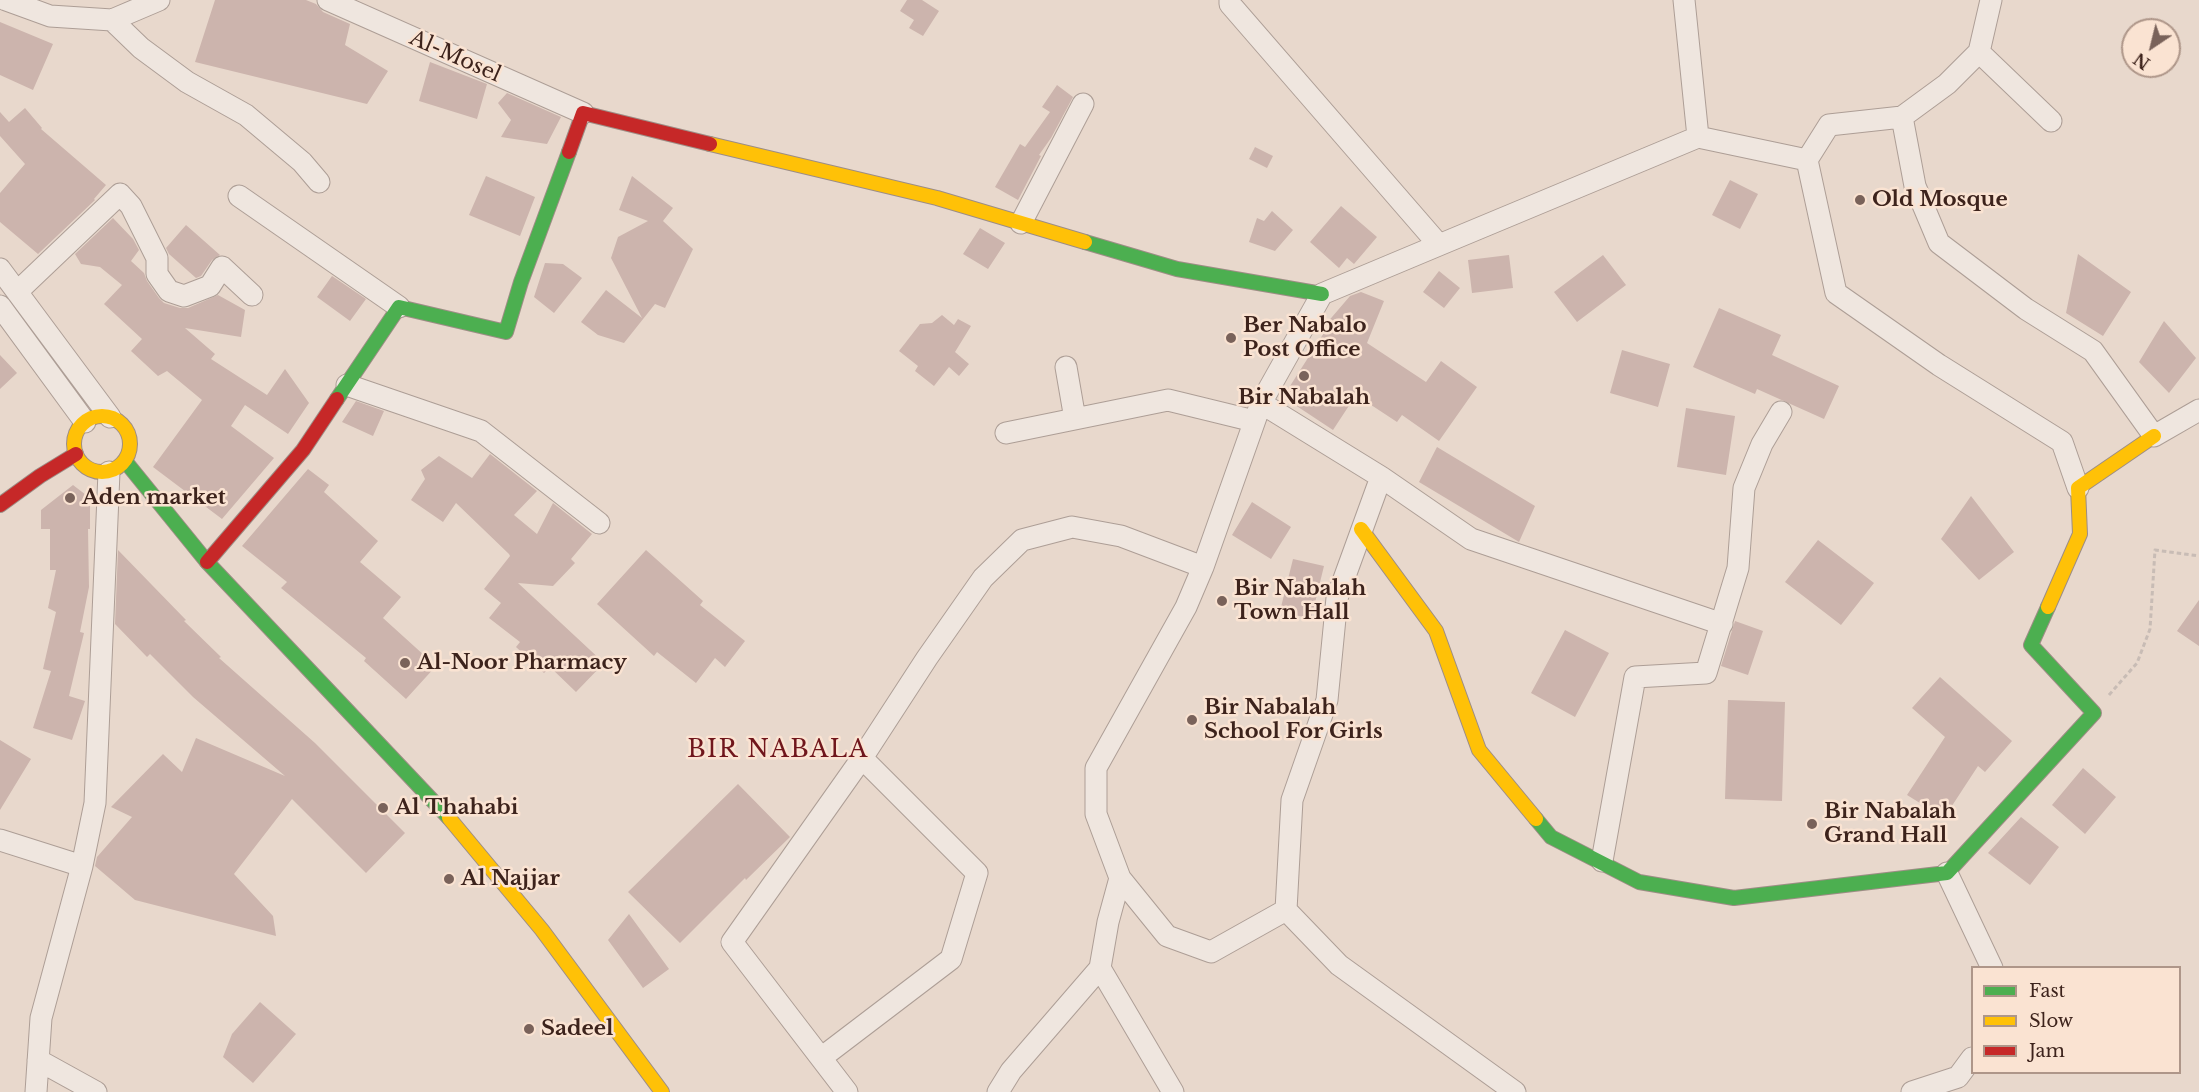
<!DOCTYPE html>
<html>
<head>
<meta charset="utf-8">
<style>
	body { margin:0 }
	#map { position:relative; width:2199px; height:1092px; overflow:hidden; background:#e8d8cc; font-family:"Libre Baskerville",serif }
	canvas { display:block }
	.legend { position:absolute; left:1971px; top:966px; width:210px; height:108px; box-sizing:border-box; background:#fae3d2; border:2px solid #ae9689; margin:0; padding:8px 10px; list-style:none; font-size:18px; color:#3d231c }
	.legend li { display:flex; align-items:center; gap:12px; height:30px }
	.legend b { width:30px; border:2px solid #ae9689 }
	.north { position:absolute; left:2121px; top:18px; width:60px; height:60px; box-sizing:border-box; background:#fae3d2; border:2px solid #ae9689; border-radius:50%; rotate:215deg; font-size:16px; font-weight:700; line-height:24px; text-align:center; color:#3d231c }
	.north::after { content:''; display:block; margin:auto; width:21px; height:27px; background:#79625a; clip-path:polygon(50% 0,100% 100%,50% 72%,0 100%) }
</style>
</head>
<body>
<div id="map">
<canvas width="2199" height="1092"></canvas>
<ul class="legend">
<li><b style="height:8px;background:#4caf50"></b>Fast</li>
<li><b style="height:8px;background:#ffc107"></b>Slow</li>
<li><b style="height:8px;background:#c62828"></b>Jam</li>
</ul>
<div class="north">N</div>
</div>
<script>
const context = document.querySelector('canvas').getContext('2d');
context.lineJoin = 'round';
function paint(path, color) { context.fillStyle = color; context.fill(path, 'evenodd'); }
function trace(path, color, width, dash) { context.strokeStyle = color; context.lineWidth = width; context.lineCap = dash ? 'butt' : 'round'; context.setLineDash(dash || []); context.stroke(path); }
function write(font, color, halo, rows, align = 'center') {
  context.font = font + ' "Libre Baskerville",serif'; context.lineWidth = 5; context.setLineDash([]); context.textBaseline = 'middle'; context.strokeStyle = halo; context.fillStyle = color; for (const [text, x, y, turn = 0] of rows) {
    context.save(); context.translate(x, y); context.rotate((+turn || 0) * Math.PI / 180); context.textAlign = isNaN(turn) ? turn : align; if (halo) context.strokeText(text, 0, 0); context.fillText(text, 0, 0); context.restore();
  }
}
const building = new Path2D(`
	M215 0H306L316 4 323 12 350 24 345 45 388 71 367 104 195 62Z
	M907 0H922L939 11 923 36 909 28 914 20 900 11Z
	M0 22 53 44 33 90 0 75Z
	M430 62 487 84 477 119 419 101Z
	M1057 85 1073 97 1051 138 1039 155 1041 156 1018 200 995 187 1020 144 1025 147 1050 112 1042 107Z
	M507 93 561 117 547 144 501 137 511 120 498 103Z
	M25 108 42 128 41 129 106 185 94 199 95 200 38 254 0 222V193L25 164 0 136V112L9 122Z
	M1255 147 1273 156 1267 168 1249 159Z
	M486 176 535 197 520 236 469 215Z
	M632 176 673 208 663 221 693 249 665 308 655 304 624 343 598 335 581 322 606 290 642 318 611 258 618 237 648 221 619 210Z
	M1730 180 1758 194 1740 229 1712 215Z
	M1341 206 1377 237 1354 264 1347 258 1339 268 1310 242Z
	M1272 211 1293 230 1275 251 1249 242 1257 218 1264 221Z
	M113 218 133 239 139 250 131 261 144 273 147 281 159 298 164 303 180 308H188L218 295 245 310 241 337 185 328 215 354 211 359 267 395 285 369 309 403 288 434 245 405 231 426 274 458 222 519 153 467 202 400 167 371 158 376 131 351 142 339 104 304 122 285 100 267 81 264 75 254Z
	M186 225 220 255 212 260 201 276 196 278 169 254 166 248Z
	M980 228 1005 243 988 269 963 254Z
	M2078 254 2131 292 2103 336 2066 313Z
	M1509 255 1513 288 1472 293 1468 260Z
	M1603 255 1626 285 1577 322 1554 292Z
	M545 263 563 264 582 278 554 313 534 297Z
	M1439 271 1460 288 1444 308 1423 292Z
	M332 276 366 299 350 321 317 297Z
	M1361 292 1384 301 1367 343 1426 382 1441 361 1477 387 1439 441 1402 415 1397 422 1356 395 1333 430 1283 397 1329 325 1326 324 1350 296Z
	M1719 308 1781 335 1772 355 1839 386 1824 419 1757 389 1755 394 1693 367Z
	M942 315 954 325 958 319 971 326 955 352 969 364 959 376 949 367 934 386 915 371 918 366 899 351 920 324 932 323Z
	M2164 321 2196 358 2169 393 2139 362Z
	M1622 350 1670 364 1658 407 1610 393Z
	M0 355 17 373 0 389Z
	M356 401 384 411 373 436 342 422Z
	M1686 408 1735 416 1726 475 1677 467Z
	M1437 447 1535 506 1519 542 1419 482Z
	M490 454 537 491 514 515 537 534 553 503 592 534 571 559 575 563 553 586 518 583 604 663 576 692 550 667 544 673 516 647 520 642 489 618 501 603 484 589 510 556 509 554 456 503 443 522 411 500 425 479 421 470 439 456 472 478Z
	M308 469 329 485 324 492 378 541 360 562 401 597 383 618 436 666 406 699 364 661 366 658 281 588 287 582 242 546Z
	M73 485 90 498V529H88L89 587 80 632 84 633 69 696 85 701 72 740 33 728 51 671 43 669 56 612 48 608 56 570H50V529H41V510Z
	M1971 496 2014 552 1979 580 1941 539Z
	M1252 502 1291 527 1271 559 1232 535Z
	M1818 540 1874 583 1841 625 1785 582Z
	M118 550 186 620 184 621 221 657 219 658 315 743 405 833 366 873 292 799 234 874 273 916 276 936 135 900 95 866 97 857 132 817 111 807 163 754 182 772 196 738 285 776 193 697 150 654 147 657 115 624Z
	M646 550 703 601 700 605 745 641 725 667 715 658 696 683 657 652 654 656 597 604Z
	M1293 559 1324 566 1311 619 1280 611Z
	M2199 600V646L2177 631Z
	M1735 621 1763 631 1748 675 1721 666Z
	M1565 630 1609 653 1575 717 1531 693Z
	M1940 677 2012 741 1985 772 1978 766 1944 818 1907 795 1945 737 1912 708Z
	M1728 700 1785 702 1782 801 1725 799Z
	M0 740 31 759 0 810Z
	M2083 768 2116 797 2085 834 2052 805Z
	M738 784 790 837 746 880 745 878 680 943 628 892Z
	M2021 817 2059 847 2030 885 1988 853Z
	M629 914 669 969 643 988 608 940Z
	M260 1002 296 1034 253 1083 223 1057 232 1034Z`);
const path = new Path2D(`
	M2109 695 2137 663 2150 629 2155 550 2199 556`);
const street = new Path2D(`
	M6 0 50 16 112 20 159 0
	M328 0 583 113
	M1230 0V4L1439 245 1698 137 1684 0
	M112 20 141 48 187 82 246 115 302 162 319 182
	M1979 52 1991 0
	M1902 117 1915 186 1939 243 2026 309 2093 351 2154 436 2199 410
	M1698 137 1807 160 1829 125 1902 117 1947 84 1979 52 2051 121
	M1807 160 1836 293 1939 365 2062 442 2078 488
	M239 196 399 307
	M1021 223 1083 104
	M0 269 110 417
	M17 292 120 194 131 206 157 258V274L169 291 184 296 210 286 222 267 252 295
	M0 306 85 422
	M1066 367 1075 419
	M347 385 481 431 599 523
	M1261 403 1381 477 1471 539 1722 624
	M1006 433 1168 400 1254 421
	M1381 477 1337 598 1327 700 1292 800 1286 910 1339 965 1515 1092
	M0 840 82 866 95 803 109 472
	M1602 861 1635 677 1706 673 1738 568 1744 488 1762 444 1781 412
	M1947 873 1992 968
	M1286 910 1211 952 1167 936 1120 878 1096 814V768L1186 607 1203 567 1261 403 1322 294 1439 245
	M1100 968 1173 1092
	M821 1058 951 959 977 873 862 758
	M38 1060 96 1092
	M36 1092 41 1018 82 866
	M847 1092 732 942 862 758 927 658 983 578 1022 540 1072 527 1121 536 1203 567
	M998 1092 1011 1071 1100 968 1108 922 1120 878
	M1912 1092 1958 1077 1972 1058`);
const fast = new Path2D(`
	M1085 242 1177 269 1322 294
	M337 399 399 307 506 332 521 282 569 152
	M125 461 207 562 449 818
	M1536 819 1551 837 1639 882 1734 898 1947 873 2094 713 2031 645 2048 607`);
const slow = new Path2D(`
	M710 144 937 198 1085 242
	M74 444a28 28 0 1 1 56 0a28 28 0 1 1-56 0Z
	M1361 529 1436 631 1479 750 1536 819
	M2048 607 2080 534 2078 488 2154 436
	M449 818 542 930 662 1092`);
const jam = new Path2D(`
	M569 152 583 113 710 144
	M0 505 40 476 76 454
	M207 562 303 450 337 399`);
const markers = [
	[1860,200,6,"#79625a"],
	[1231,338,6,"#79625a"],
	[1304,376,6,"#79625a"],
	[70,498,6,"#79625a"],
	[1222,601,6,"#79625a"],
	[405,663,6,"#79625a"],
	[1192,720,6,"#79625a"],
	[383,808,6,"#79625a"],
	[1812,824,6,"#79625a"],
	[449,879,6,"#79625a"],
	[529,1029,6,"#79625a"]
];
const streetNames = [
	["Al-Mosel",455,57,24]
];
const poiNames = [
	["Old Mosque",1872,200],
	["Ber Nabalo",1243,326],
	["Post Office",1243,350],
	["Bir Nabalah",1304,398,"center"],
	["Aden market",82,498],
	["Bir Nabalah",1234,589],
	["Town Hall",1234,613],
	["Al-Noor Pharmacy",417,663],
	["Bir Nabalah",1204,708],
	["School For Girls",1204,732],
	["Al Thahabi",395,808],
	["Bir Nabalah",1824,812],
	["Grand Hall",1824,836],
	["Al Najjar",461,879],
	["Sadeel",541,1029]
];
const quarterNames = [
	["BIR NABALA",778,750]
];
paint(building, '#ccb4ad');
trace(street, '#ad9e96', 23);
trace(fast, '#9d8d85', 16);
trace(slow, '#9d8d85', 16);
trace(jam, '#9d8d85', 16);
trace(path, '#c8bcb5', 3, [4.5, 3]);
trace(street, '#efe6df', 21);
trace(fast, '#4caf50', 14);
trace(slow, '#ffc107', 14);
trace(jam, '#c62828', 14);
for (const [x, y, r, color] of markers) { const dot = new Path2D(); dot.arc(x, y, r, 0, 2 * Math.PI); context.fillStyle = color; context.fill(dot); trace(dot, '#fae3d2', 2); }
write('21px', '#3d231c', '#fae3d2', streetNames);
write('bold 21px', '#3d231c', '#fae3d2', poiNames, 'left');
context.letterSpacing = '1.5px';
write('24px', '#70161c', '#fae3d2', quarterNames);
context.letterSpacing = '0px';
</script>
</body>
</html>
